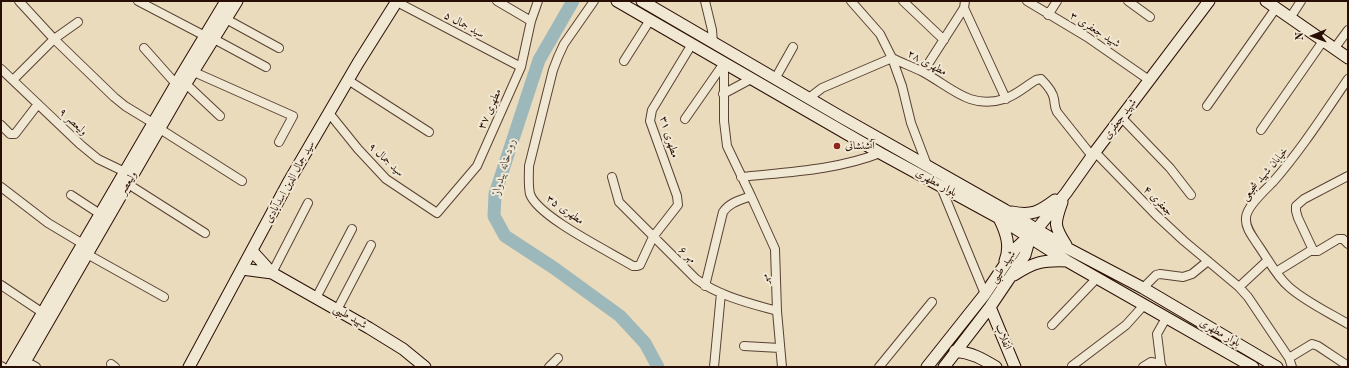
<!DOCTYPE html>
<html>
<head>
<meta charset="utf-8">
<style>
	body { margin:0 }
	#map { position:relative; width:1349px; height:368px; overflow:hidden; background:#eadbbc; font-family:"Old Standard TT",serif }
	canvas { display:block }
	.frame { position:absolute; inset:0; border:2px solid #290e05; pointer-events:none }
	.north { position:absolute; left:1293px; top:16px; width:40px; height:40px; -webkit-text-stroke:3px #f1e8d3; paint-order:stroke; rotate:269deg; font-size:11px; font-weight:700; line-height:16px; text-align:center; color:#290e05 }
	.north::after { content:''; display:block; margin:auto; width:14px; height:18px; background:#290e05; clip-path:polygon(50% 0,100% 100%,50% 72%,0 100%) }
</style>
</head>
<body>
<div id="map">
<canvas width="1349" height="368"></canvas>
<div class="frame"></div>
<div class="north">N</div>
</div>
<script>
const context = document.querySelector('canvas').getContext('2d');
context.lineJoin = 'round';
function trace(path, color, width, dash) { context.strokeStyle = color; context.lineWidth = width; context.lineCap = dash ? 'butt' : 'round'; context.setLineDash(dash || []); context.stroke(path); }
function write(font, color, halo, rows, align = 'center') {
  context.font = font + ' "Old Standard TT",Amiri,serif'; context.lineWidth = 4; context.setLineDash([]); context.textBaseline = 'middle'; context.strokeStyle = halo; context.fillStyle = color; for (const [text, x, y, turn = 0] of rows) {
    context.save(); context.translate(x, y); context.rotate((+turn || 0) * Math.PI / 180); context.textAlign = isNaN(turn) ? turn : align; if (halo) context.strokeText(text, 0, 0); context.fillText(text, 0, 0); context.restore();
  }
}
const river = new Path2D(`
	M573 1 539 60 495 194 494 216 505 236 554 268 620 316 645 343 658 367`);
const street = new Path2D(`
	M19 1 54 39 114 97 125 106 153 123
	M138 1 205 36
	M497 1 531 21
	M594 1 564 44 558 57 553 70 529 166C529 175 528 185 530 194 538 217 610 252 633 266H637L640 265 653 237 678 205 677 196 650 121 652 110 692 44
	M705 1 712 30 713 43
	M851 1 880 34 892 58 902 86 911 123 927 165
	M903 1 944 40
	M1027 1 1087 37 1149 80
	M1128 1 1150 17
	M397 2 521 67
	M964 8 1006 99
	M1048 15 1057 1
	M1290 18 1301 1
	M226 19 279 48
	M214 39 266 67
	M144 48 176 84
	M1334 49 1348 30
	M624 61 650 20
	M724 63V121L727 146 751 196 775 249 777 311 782 367
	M1 69 81 145 98 159 125 172
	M194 72 293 116 279 142
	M923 72 964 8 965 1
	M775 79 793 47
	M1348 79C1324 114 1301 150 1273 182 1265 190 1246 207 1246 218 1245 228 1253 237 1258 245 1268 259 1276 276 1289 287 1306 302 1328 312 1348 324
	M13 80 54 39 78 22
	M348 80 429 132
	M186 84 220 116
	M723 94 751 79
	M809 98 822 88 892 58C902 63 913 67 923 72 951 87 970 110 1004 99 1015 96 1026 86 1036 80L1041 79C1046 84 1053 92 1054 99 1055 104 1054 106 1057 112L1092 156
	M1207 106 1276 8
	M329 113 358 149 386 179 437 213 477 166 521 67 531 21 538 1
	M1121 117 1170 168 1191 195
	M685 119 724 63
	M1 125 10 134H15L38 104
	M160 129 242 181
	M1261 130 1323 41
	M1095 152 1156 215 1184 241 1239 287 1248 297 1289 358 1292 367
	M612 177 619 202 696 279C719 296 749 303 777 311
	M741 177C788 172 837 170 880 153
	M128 184 205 233
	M1 187 48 223 83 244
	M941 187 985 294
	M71 195 100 214
	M1313 250 1298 218 1296 211V206L1304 199 1348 176
	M87 254 164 297
	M1276 272 1310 251H1318L1338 239H1343L1348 244
	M272 273 308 203
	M1 285 43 313
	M705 286 723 212C730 202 741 200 751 196
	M1239 287 1268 260
	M1143 288 1156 275 1160 274 1183 277 1192 274 1208 261
	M316 298 352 229
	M337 310 371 245
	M1052 325 1097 278
	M744 346 780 348
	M1289 358 1312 344 1318 346 1348 366
	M25 361 36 367
	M111 364 115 367
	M1 366 3 367
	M1072 366 1126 325 1144 305
	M1161 366 1157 334 1166 318
	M549 367 558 358
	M714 367 721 293
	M879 367 932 302
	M1143 367 1151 362 1156 363 1162 367`);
const secondary = new Path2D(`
	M617 1 880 153 999 218 1067 261 1253 367
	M642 1 841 117 1005 210 1067 248 1143 288 1277 367
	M1266 1 1348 58
	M1062 202C1054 224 1054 226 1066 245
	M1012 212C1032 216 1039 212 1055 200
	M999 218C1006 232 1011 246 1005 261
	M252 251 272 273 369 328 403 349 425 367
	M242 269 272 273
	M1014 275C1034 262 1043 260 1067 261
	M990 307 1015 367
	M955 351C972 353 981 358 996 367
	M11 367 176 84 226 1
	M22 367 183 88 237 1
	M189 367 288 183 358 63 397 1
	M927 367 985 294 1016 248 1037 229 1066 193 1095 152 1209 1
	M944 367 990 307 1025 255 1030 237`);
const markers = [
	[837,146,4,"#8f2418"]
];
const streetNames = [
	["سید جمال ۵",464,25,28],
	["شهید جعفری ۳",1095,30,32],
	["مطهری ۲۸",927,63,28],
	["مطهری ۳۷",490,109,-66],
	["شهید جعفری",1120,119,-53],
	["ولیعصر ۹",73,122,43],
	["مطهری ۳۱",669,137,73],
	["سید جمال ۹",386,160,43],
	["خیابان شهید شجیعی",1265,174,-50],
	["سید جمال الدین اسدآبادی",290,182,-61],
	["ولیعصر",128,183,-60],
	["بلوار مطهری",936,183,29],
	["جعفری ۴",1158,201,46],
	["مطهری ۳۵",565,210,35],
	["مهر ۶",687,255,44],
	["شهید طیبی",1003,267,-56],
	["مهر",765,279,-91],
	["شهید طیبی",350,317,30],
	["بلوار مطهری",1220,333,30],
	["انقلاب",1003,337,68]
];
const poiNames = [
	["آتشنشانی",845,146]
];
const waterNames = [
	["رودخانه بیدواز",504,167,-74]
];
trace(river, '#9db8bb', 13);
trace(street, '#594133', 10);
trace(secondary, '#290e05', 13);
trace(street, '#f1e8d3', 8);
trace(secondary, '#f1e8d3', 11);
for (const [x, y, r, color] of markers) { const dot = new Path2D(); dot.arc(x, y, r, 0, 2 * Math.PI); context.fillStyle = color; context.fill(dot); trace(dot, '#f1e8d3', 1.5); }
write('11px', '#290e05', '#f1e8d3', streetNames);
write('11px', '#290e05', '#f1e8d3', poiNames, 'left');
write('italic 12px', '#524a45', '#f1e8d3', waterNames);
</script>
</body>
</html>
